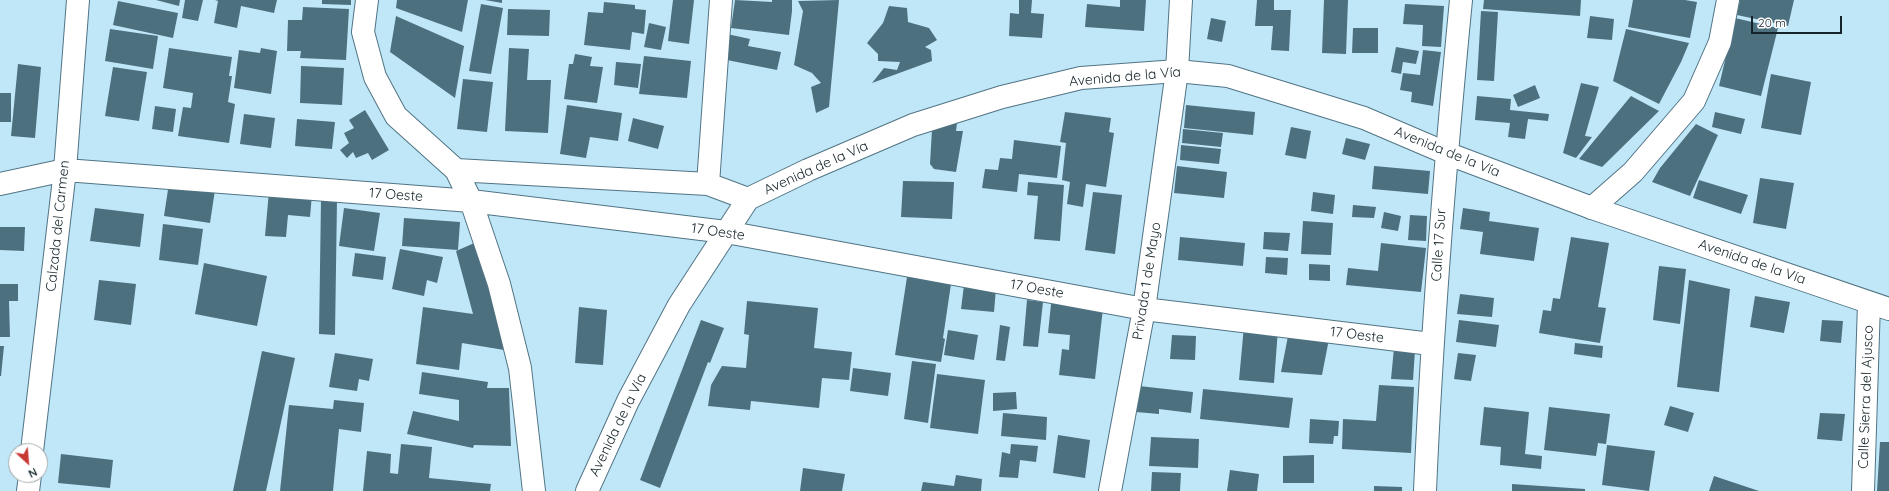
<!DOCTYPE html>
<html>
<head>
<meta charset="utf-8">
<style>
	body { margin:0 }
	#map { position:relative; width:1889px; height:491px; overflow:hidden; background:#c0e7f8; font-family:Quicksand,sans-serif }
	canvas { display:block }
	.north { position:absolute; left:8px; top:443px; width:40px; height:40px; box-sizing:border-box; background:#fff; border:1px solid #a1a7aa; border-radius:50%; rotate:154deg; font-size:11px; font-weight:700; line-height:16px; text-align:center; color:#15242a }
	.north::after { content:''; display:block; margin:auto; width:14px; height:18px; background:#c83934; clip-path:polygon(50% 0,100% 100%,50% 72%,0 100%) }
	.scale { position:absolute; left:1751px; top:16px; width:91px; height:18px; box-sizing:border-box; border:2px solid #15242a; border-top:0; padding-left:5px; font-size:12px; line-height:14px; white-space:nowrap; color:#15242a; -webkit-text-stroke:3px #fff; paint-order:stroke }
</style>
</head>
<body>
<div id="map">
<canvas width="1889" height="491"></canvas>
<div class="north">N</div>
<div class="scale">20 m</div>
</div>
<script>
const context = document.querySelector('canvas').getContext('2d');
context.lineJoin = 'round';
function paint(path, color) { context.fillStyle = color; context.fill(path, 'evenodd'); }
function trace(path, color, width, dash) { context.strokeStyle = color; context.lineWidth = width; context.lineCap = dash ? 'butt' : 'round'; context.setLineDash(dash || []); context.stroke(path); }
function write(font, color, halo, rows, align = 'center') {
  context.font = font + ' Quicksand,sans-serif'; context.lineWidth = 4; context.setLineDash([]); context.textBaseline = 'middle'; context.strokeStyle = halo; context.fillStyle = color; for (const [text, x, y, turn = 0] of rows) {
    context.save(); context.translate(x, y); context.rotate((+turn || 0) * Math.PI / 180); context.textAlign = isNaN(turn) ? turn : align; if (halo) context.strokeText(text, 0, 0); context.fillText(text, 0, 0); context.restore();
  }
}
const building = new Path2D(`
	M156 0H180L179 6Z
	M185 0H203L198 21 182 18Z
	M215 0H277L274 13 241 6 237 28 214 23 218 1Z
	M322 0H351V5L322 4Z
	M397 0H468L462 32 396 8Z
	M485 0H502V3Z
	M673 0H694L689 44 668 41Z
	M735 0 772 2V0H792V11L789 35 731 28Z
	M839 0 829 107 816 113 811 87 821 83 812 73 794 65 803 11 798 1Z
	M1019 0H1032L1031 13 1044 14 1042 38 1009 36 1010 13 1019 14Z
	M1120 0H1146L1144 31 1085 27 1087 4 1120 7Z
	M1257 0H1274V10H1291L1289 51 1271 50 1273 26H1255Z
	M1324 0H1348L1346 54 1322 53Z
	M1484 0H1581L1580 16 1483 9Z
	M1633 0H1685L1697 2 1690 38 1628 27Z
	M1740 0H1794L1788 26 1737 15Z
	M118 1 178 13 173 38 113 25Z
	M604 2 635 5V9L646 10 644 34 632 32 630 50 584 45 588 12 603 13Z
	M481 4 503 8 491 74 469 71Z
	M1405 4 1444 6 1441 47 1422 46 1423 25 1403 24Z
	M889 6 907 8 908 22 929 28 937 40 925 47 931 50 932 61 872 83 884 68 897 70 900 62 878 61V54L867 43 883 23Z
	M303 7 349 9 346 60 300 58 301 51H287L288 20H302Z
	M508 9 550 10 549 36 507 35Z
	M1481 11 1498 12 1494 81 1477 80Z
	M396 16 464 46 455 98 390 52Z
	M1590 16 1614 19 1612 40 1587 38Z
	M1211 18 1226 21 1222 42 1207 39Z
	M1735 18 1778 28 1761 96 1719 86Z
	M649 23 666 27 661 50 644 47Z
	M1353 28H1378V53H1352Z
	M110 29 158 36 153 69 105 61Z
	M1626 29 1689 43 1681 62 1659 104 1613 81Z
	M727 34 750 39 748 46 781 52 777 70 722 59Z
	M1396 47 1419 51 1416 64 1403 62 1401 74 1391 72Z
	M169 48 232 57 229 76H232L228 102 235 104 229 143 178 136 183 107 191 108 193 93 163 88Z
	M261 48 277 51 271 94 234 88 239 50 260 53Z
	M509 48 529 49 527 80H551L548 133 505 131Z
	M1423 50 1441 52 1433 106 1411 102 1412 92 1400 90 1403 73 1420 75Z
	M575 54 592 57 590 66 603 67 597 103 564 99 569 64H573Z
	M644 56 691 61 687 98 639 94Z
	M616 62 641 64 638 88 614 85Z
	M18 64 41 67 35 138 11 136Z
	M301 66 344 68 342 105 300 103Z
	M113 67 147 72 139 121 105 116Z
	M1771 74 1811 82 1801 135 1761 128Z
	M463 79 493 82 487 132 457 129Z
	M1581 83 1599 87 1585 136 1592 137 1576 158 1563 153Z
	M1535 85 1540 98 1518 107 1513 95Z
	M0 93H11V122H0Z
	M1477 96 1511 99 1510 110 1549 114 1548 121 1528 119 1525 139 1508 137 1510 123 1475 120Z
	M1631 96 1659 111 1602 167 1579 159Z
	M567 105 622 113 618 141 590 137 586 158 560 154Z
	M1186 105 1255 112 1253 135 1184 128Z
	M155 106 176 109 173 132 152 129Z
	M365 110 389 150 372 160 368 153 356 158 353 152 347 158 340 150 349 143 344 133 354 128 349 120Z
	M1065 112 1111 118 1109 132 1114 133 1106 187 1086 184 1083 207 1067 204 1070 182 1062 180 1066 143 1060 142Z
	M1715 112 1745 119 1741 134 1712 127Z
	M244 114 275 118 271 148 240 144Z
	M633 118 664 126 658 149 628 141Z
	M297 119 335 122 332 149 295 146Z
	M957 123 956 131H963L956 172 934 169 930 164 932 129Z
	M1696 124 1718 135 1690 196 1652 182 1660 168Z
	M1291 127 1311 131 1306 159 1285 155Z
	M1183 129 1223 133 1221 147 1182 143Z
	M1346 138 1370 144 1365 160 1342 154Z
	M1014 140 1061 146 1057 178 1019 174 1017 192 982 188 985 169 998 170 1000 158 1012 159Z
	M1181 145 1221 149 1219 164 1180 160Z
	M1177 166 1227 172 1224 198 1174 193Z
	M1374 166 1430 171 1428 194 1372 189Z
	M1760 178 1794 183 1786 229 1753 223Z
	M1699 180 1748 195 1741 214 1693 198Z
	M903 181 954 182 952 219 901 217Z
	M1028 182 1064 185 1060 241 1034 239 1038 196 1027 195Z
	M169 183 215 190 210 223 164 216Z
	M269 191 312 194 310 217 288 215 286 237 265 236Z
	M1093 192 1122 195 1115 254 1085 250Z
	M1313 192 1335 195 1333 214 1311 211Z
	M321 200H337L335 335 319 334Z
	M1353 205 1376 207 1374 218 1352 217Z
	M95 208 144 214 140 247 90 241Z
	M344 208 380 213 374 251 339 246Z
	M1463 208 1490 212 1489 221 1539 228 1534 261 1480 254 1483 232 1460 229Z
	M1384 212 1401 216 1398 231 1381 228Z
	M1410 215 1427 216 1426 241 1408 240Z
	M404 218 460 222 458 250 402 246Z
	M1303 221 1333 223 1331 255 1301 254Z
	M163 224 203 229 198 265 159 260Z
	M0 227H25L24 251 0 250Z
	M1264 232 1290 233 1288 251 1263 249Z
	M1180 237 1245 243 1243 266 1178 260Z
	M1571 237 1609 243 1598 307 1606 308 1600 343 1539 333 1543 310 1551 311 1553 298 1560 299Z
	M479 241 504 350 462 343 459 370 416 364 423 307 473 314 456 251Z
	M1381 243 1426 248 1421 292 1346 285 1348 268 1378 271Z
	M400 249 443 257 437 283 427 280 424 296 392 289Z
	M355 253 386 257 383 280 352 276Z
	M1266 257 1288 258 1287 275 1265 273Z
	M204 263 267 276 257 326 195 314Z
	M1309 264 1330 265V281L1309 280Z
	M1659 266 1686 269 1680 324 1653 320Z
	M907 277 951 284 943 338 945 339 941 362 895 355Z
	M99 280 136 284 131 325 94 320Z
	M1689 280 1730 289 1719 392 1677 387Z
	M0 284H18V301H9L10 337H0Z
	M964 285 996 288 994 312 961 309Z
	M1460 294 1494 298 1492 317 1457 314Z
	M1052 295 1103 308 1095 379 1059 375 1062 349 1069 350 1070 335 1048 333Z
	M1755 296 1790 302 1784 333 1750 327Z
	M1027 300 1043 302 1038 347 1023 346Z
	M747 301 818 308 814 348 852 352 849 380 822 378 819 408 751 401 750 410 708 406 711 385 722 366 746 368 749 335 744 334Z
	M579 307 607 310 603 365 575 363Z
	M701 320 724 328 710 363 708 362 660 488 640 480Z
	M1459 320 1499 325 1496 347 1456 342Z
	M1822 320 1843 321 1841 343 1820 341Z
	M1000 325 1010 327 1005 361 996 360Z
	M1244 326 1278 329 1274 383 1239 380Z
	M948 330 978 335 974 360 944 355Z
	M1172 335 1196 336 1195 360 1170 359Z
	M1288 336 1329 339 1322 375 1281 372Z
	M1575 343 1603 346 1602 358 1574 354Z
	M0 346H4L1 376H0Z
	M1394 348 1415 350 1413 380 1391 379Z
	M262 351 295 358 266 491H233Z
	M335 353 373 359 369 381 359 379 357 391 329 387Z
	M1458 353 1476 355 1471 381 1454 379Z
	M912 361 936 364 928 423 904 419Z
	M853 368 891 373 888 396 850 391Z
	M422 372 488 382 487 388H509L511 446 474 445 473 448 407 434 413 411 459 421V400L419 394Z
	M937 374 985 380 978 434 930 428Z
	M1379 385 1414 387 1411 453 1342 449 1343 419 1376 421Z
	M1139 386 1193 392 1191 413 1159 409V414L1136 412Z
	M1203 389 1293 398 1289 428 1200 419Z
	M1016 392 1017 409 993 411V393Z
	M334 400 364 403 361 432 339 429 333 491H280L289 405 333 409Z
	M1670 406 1694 413 1688 432 1664 425Z
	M1484 407 1529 412 1525 454 1542 456 1541 469 1500 465 1501 447 1480 445Z
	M1549 407 1610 414 1606 444 1598 443 1596 456 1544 450Z
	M1003 413 1047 417 1046 440 1001 436Z
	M1820 413 1845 414 1842 441 1817 439Z
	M1310 419 1339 421 1338 436H1334L1333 444 1309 443Z
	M1058 435 1090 440 1085 478 1053 473Z
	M1151 437 1199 439 1198 468 1149 466Z
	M1880 442H1889V491H1877Z
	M401 444 432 447 429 478 491 484 490 491H363L367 451 391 454 390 473 398 474Z
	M1011 444 1038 446 1036 462 1020 460 1018 478 999 477 1002 452 1010 454Z
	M1607 445 1655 451 1649 491 1602 485Z
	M61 454 113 460 110 488 58 483Z
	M1314 455V483H1283V456Z
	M803 468 845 474 842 491H800Z
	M1230 470 1259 474 1257 491H1227Z
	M1152 472 1181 473 1180 491H1151Z
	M956 475 982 479 981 491H921L923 482 954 486Z
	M1714 476 1759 491H1709Z
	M1512 484 1585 489V491H1512Z
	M1374 486 1402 487V491H1374Z`);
const street = new Path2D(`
	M367 0 363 32 375 77 396 116 456 170 471 201
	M456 170 708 184 748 199
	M708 184 721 0
	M1592 208 1633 172 1694 101 1720 42 1728 0
	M726 232 1144 309 1431 344
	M1110 491 1144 309 1177 71 1181 0
	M1425 491C1432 327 1445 164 1461 0
	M1863 491 1869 303`);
const secondary = new Path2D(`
	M0 184 65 170 471 201 726 232
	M471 201 499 284 520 368 534 491
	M32 451 65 170 78 0
	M28 491 30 475
	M587 491 628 401 679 305 748 199 808 170 913 125 1002 97 1081 78 1177 71 1228 76 1364 118 1446 153 1592 208 1889 309`);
const streetNames = [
	["Avenida de la Vía",1125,77,-5],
	["Avenida de la Vía",1447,152,22],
	["Avenida de la Vía",816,168,-24],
	["17 Oeste",396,195,4],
	["Calzada del Carmen",58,226,-84],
	["17 Oeste",718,232,8],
	["Calle 17 Sur",1439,245,-86],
	["Avenida de la Vía",1752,262,19],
	["Privada 1 de Mayo",1147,281,-81],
	["17 Oeste",1037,289,10],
	["17 Oeste",1357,335,7],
	["Calle Sierra del Ajusco",1866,397,-88],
	["Avenida de la Vía",618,425,-64]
];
paint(building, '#4d707f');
trace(street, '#517484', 24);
trace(secondary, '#517484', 24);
trace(street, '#fff', 22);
trace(secondary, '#fff', 22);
write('14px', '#15242a', '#fff', streetNames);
</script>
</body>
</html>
